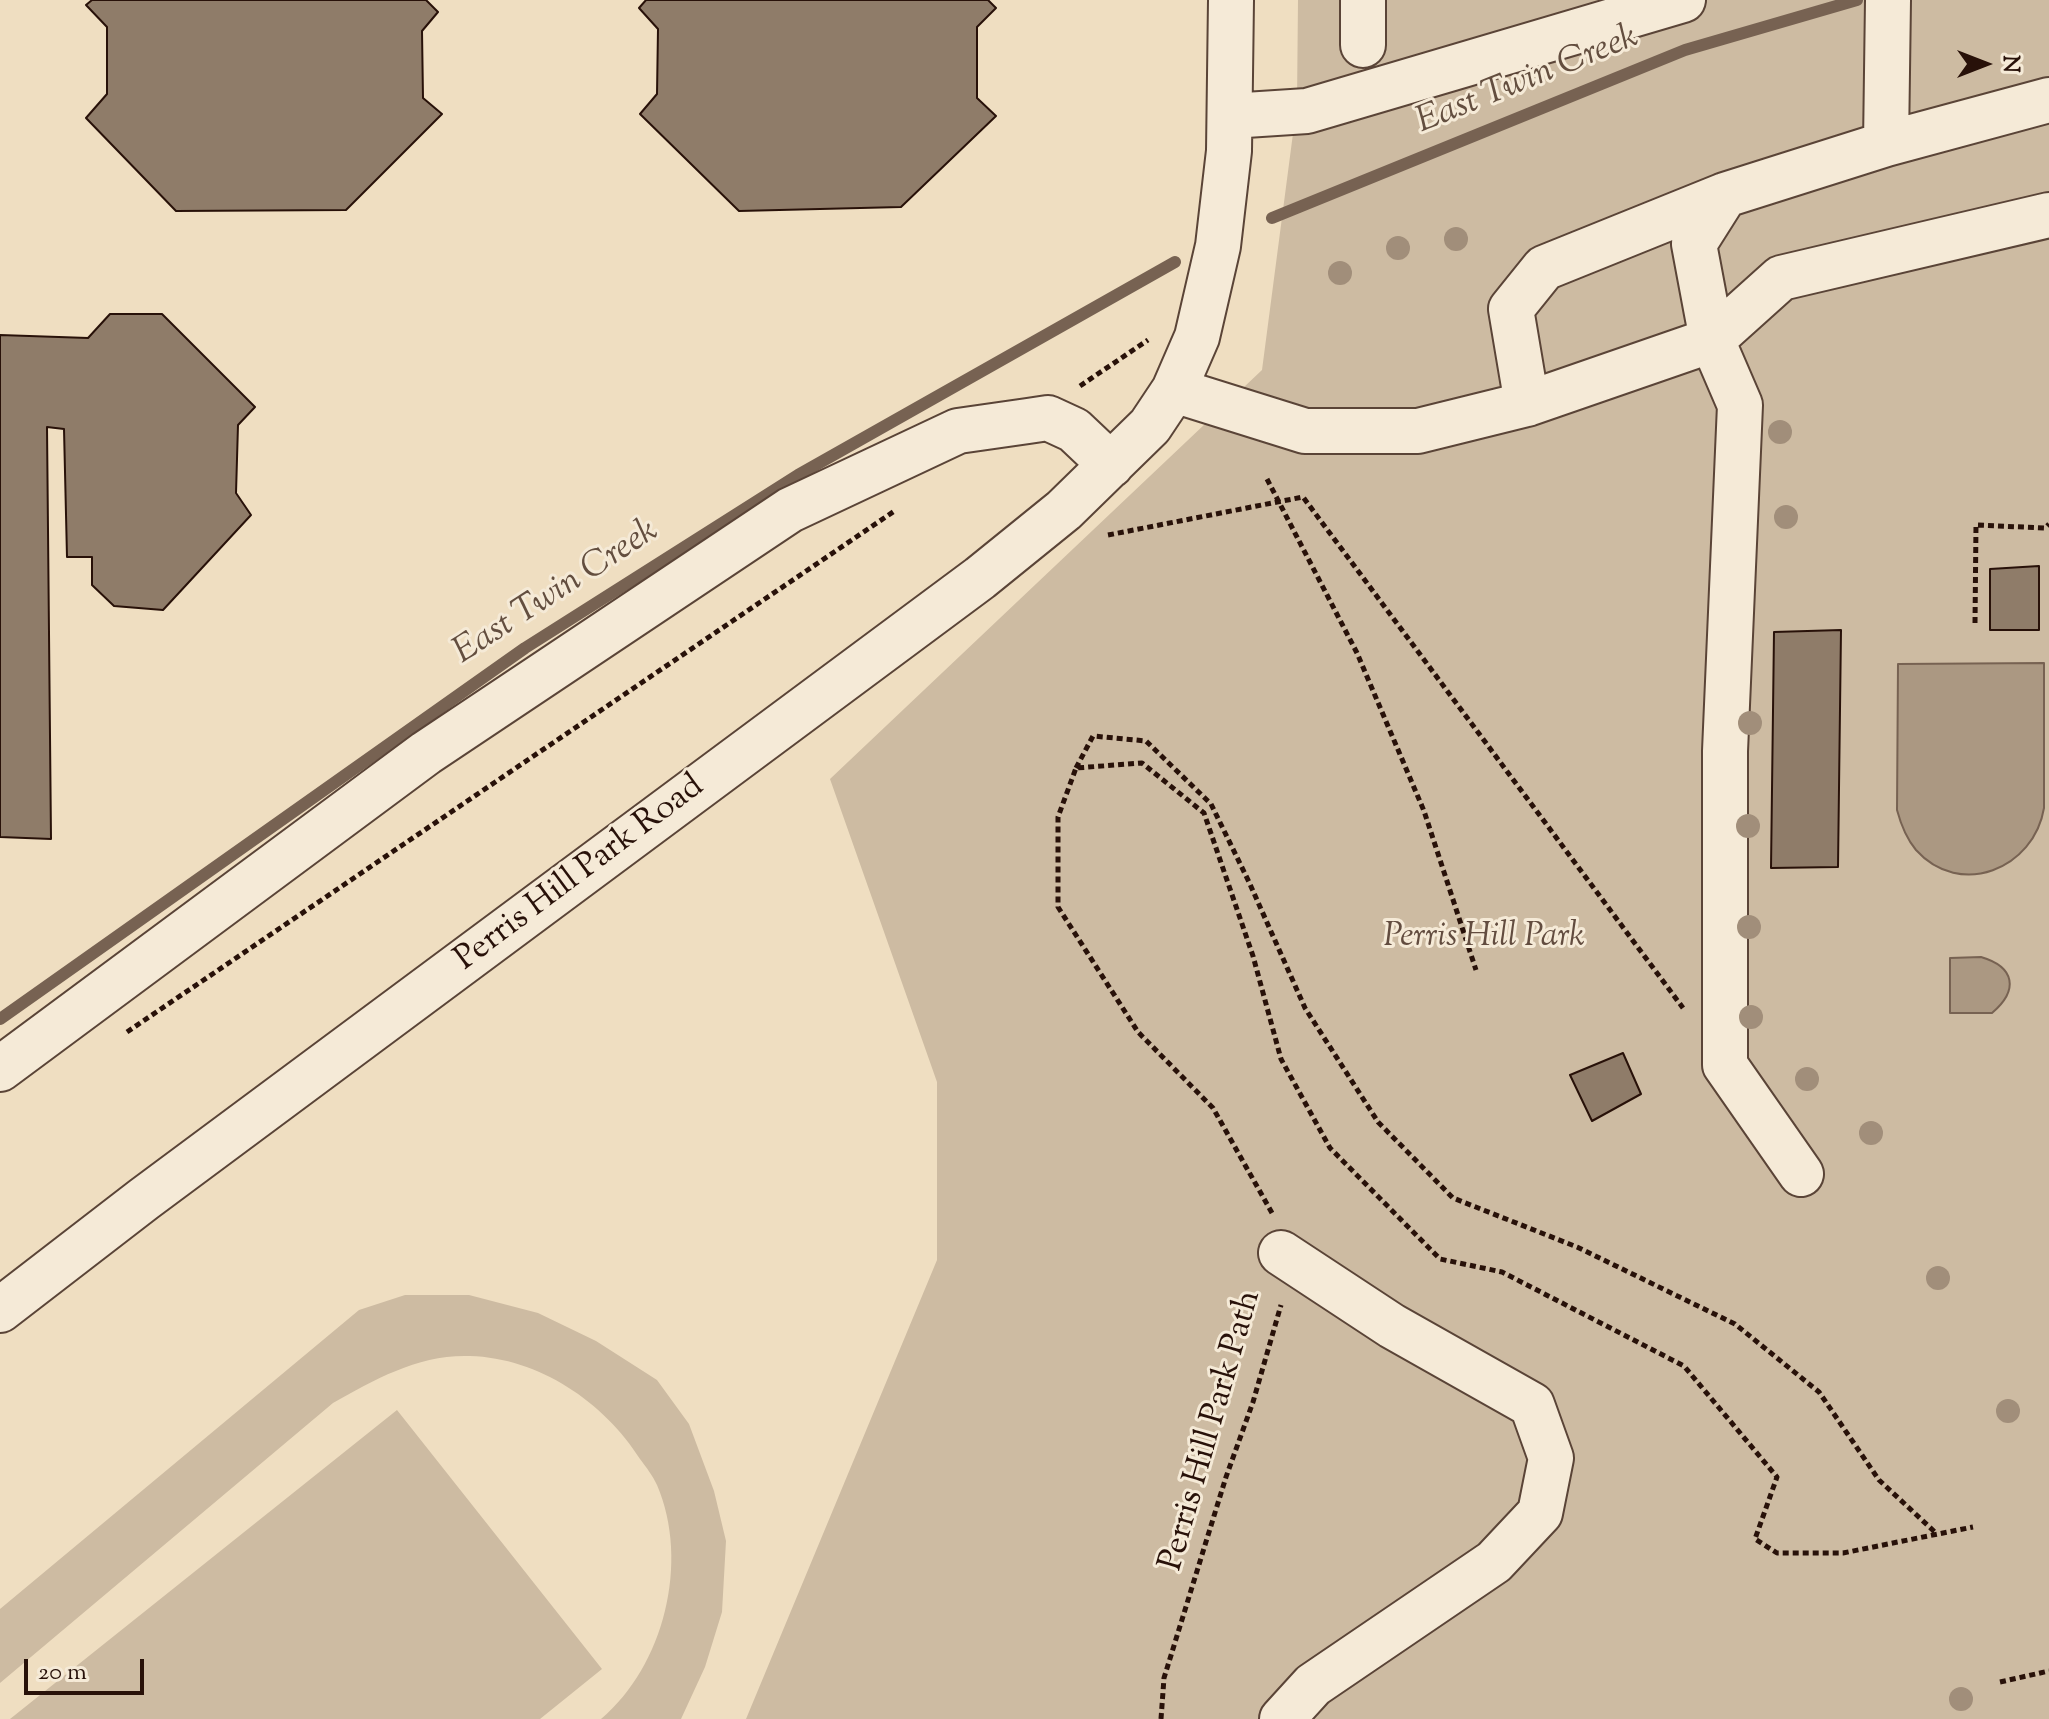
<!DOCTYPE html>
<html>
<head>
<meta charset="utf-8">
<style>
	body { margin:0 }
	#map { position:relative; width:2049px; height:1719px; overflow:hidden; background:#efdec1; font-family:"Sorts Mill Goudy",serif }
	canvas { display:block }
	.north { position:absolute; left:1945px; top:24px; width:80px; height:80px; -webkit-text-stroke:6px #f5ead7; paint-order:stroke; rotate:90deg; font-size:22px; font-weight:700; line-height:32px; text-align:center; color:#281109 }
	.north::after { content:''; display:block; margin:auto; width:28px; height:36px; background:#281109; clip-path:polygon(50% 0,100% 100%,50% 72%,0 100%) }
	.scale { position:absolute; left:24px; top:1659px; width:120px; height:36px; box-sizing:border-box; border:4px solid #281109; border-top:0; padding-left:10px; font-size:24px; line-height:28px; white-space:nowrap; color:#281109; -webkit-text-stroke:6px #f5ead7; paint-order:stroke }
</style>
</head>
<body>
<div id="map">
<canvas width="2049" height="1719"></canvas>
<div class="north">N</div>
<div class="scale">20 m</div>
</div>
<script>
const context = document.querySelector('canvas').getContext('2d');
context.lineJoin = 'round';
function paint(path, color) { context.fillStyle = color; context.fill(path, 'evenodd'); }
function trace(path, color, width, dash) { context.strokeStyle = color; context.lineWidth = width; context.lineCap = dash ? 'butt' : 'round'; context.setLineDash(dash || []); context.stroke(path); }
function write(font, color, halo, rows, align = 'center') {
  context.font = font + ' "Sorts Mill Goudy",serif'; context.lineWidth = 6; context.setLineDash([]); context.textBaseline = 'middle'; context.strokeStyle = halo; context.fillStyle = color; for (const [text, x, y, turn = 0] of rows) {
    context.save(); context.translate(x, y); context.rotate((+turn || 0) * Math.PI / 180); context.textAlign = isNaN(turn) ? turn : align; if (halo) context.strokeText(text, 0, 0); context.fillText(text, 0, 0); context.restore();
  }
}
const green = new Path2D(`
	M1298 0H2049V1719H746L937 1260V1082L830 779 1262 370 1297 103Z
	M405 1295H469L538 1313 596 1341 657 1380 689 1424 714 1491 726 1541 722 1612 705 1667 681 1719H601C664 1666 690 1562 657 1485 653 1476 646 1467 640 1459 604 1402 539 1358 470 1356 420 1354 375 1379 333 1403L0 1683V1609L359 1310Z
	M397 1410 602 1669 540 1719H10Z`);
const water = new Path2D(`
	M2044 663V808C2034 869 1960 899 1916 850 1906 838 1901 825 1897 810L1898 664Z
	M1981 957C2015 967 2019 990 1992 1013H1950V958Z`);
const stream = new Path2D(`
	M1272 218 1685 50 1857 0
	M0 1019 525 648 798 475 1175 262`);
const building = new Path2D(`
	M92 0H426L438 12 422 31 423 98 442 114 346 210 176 211 86 118 107 94V27L86 5Z
	M646 0H988L996 8 977 27V98L996 116 901 207 739 211 640 114 657 94 658 29 639 8Z
	M110 314H162L255 407 238 425 236 493 251 515 163 610 114 606 92 585V557H67L64 429 47 427 51 839 0 837V335L88 338Z
	M2039 566V630H1990V569Z
	M1841 630 1838 867 1771 868 1774 632Z
	M1623 1053 1641 1094 1592 1121 1570 1075Z`);
const path = new Path2D(`
	M1080 386 1148 340
	M1267 479 1357 653 1424 811 1476 970
	M1108 535 1303 497 1683 1008
	M1975 623 1976 525 2045 528 2049 524
	M1076 768 1093 736 1146 741 1211 804 1249 882 1305 1008 1378 1122 1453 1198 1577 1247 1735 1324 1819 1392 1879 1480 1937 1534
	M127 1032 896 510
	M1272 1213 1213 1108 1138 1032 1058 907V817L1076 768 1142 763 1204 813 1253 956 1281 1059 1330 1148 1440 1259 1502 1272 1684 1366 1777 1477 1755 1539 1777 1553H1843L1973 1527
	M2000 1682 2049 1671
	M1161 1719 1164 1678 1226 1477 1253 1402 1281 1305`);
const minor = new Path2D(`
	M1363 0V45
	M1230 116 1307 111 1683 0
	M1886 144 1888 0
	M1174 390 1305 431H1418L1527 404 1712 340 1781 278 2049 215
	M1527 404 1511 309 1544 268 1725 195
	M0 1069 426 753 790 510 958 431 1028 421 1048 418 1074 430 1111 465
	M1801 1174 1725 1065V751L1740 405 1712 340 1694 244 1725 195 1886 144 2049 100
	M1281 1253 1392 1326 1532 1405 1551 1458 1540 1513 1494 1562 1313 1685 1282 1719
	M0 1310 144 1199 980 578 1064 510 1150 426 1174 390 1197 337 1218 246 1229 151 1231 0`);
const trees = [
	[1456,239],
	[1398,248],
	[1340,273],
	[1780,432],
	[1786,517],
	[1750,723],
	[1748,826],
	[1749,927],
	[1751,1017],
	[1807,1079],
	[1871,1133],
	[1938,1278],
	[2008,1411],
	[1961,1699]
];
const streetNames = [
	["Perris Hill Park Road",581,875,-37],
	["Perris Hill Park Path",1213,1431,-74]
];
const parkNames = [
	["Perris Hill Park",1484,939]
];
const waterNames = [
	["East Twin Creek",1528,82,-22],
	["East Twin Creek",557,594,-33]
];
paint(green, '#cdbba2');
paint(water, '#ab9882');
trace(water, '#776252', 2);
trace(stream, '#776252', 12);
paint(building, '#8f7c69');
trace(building, '#281109', 2);
trace(minor, '#5a4437', 48);
trace(path, '#281109', 5, [6, 4]);
trace(minor, '#f5ead7', 44);
context.fillStyle = '#a18e7a';
for (const [x, y] of trees) { context.beginPath(); context.arc(x, y, 12, 0, 2 * Math.PI); context.fill(); }
write('34px', '#281109', '#f5ead7', streetNames);
write('italic 34px', '#624c3f', '#f5ead7', parkNames);
write('italic 36px', '#634e3f', '#f5ead7', waterNames);
</script>
</body>
</html>
